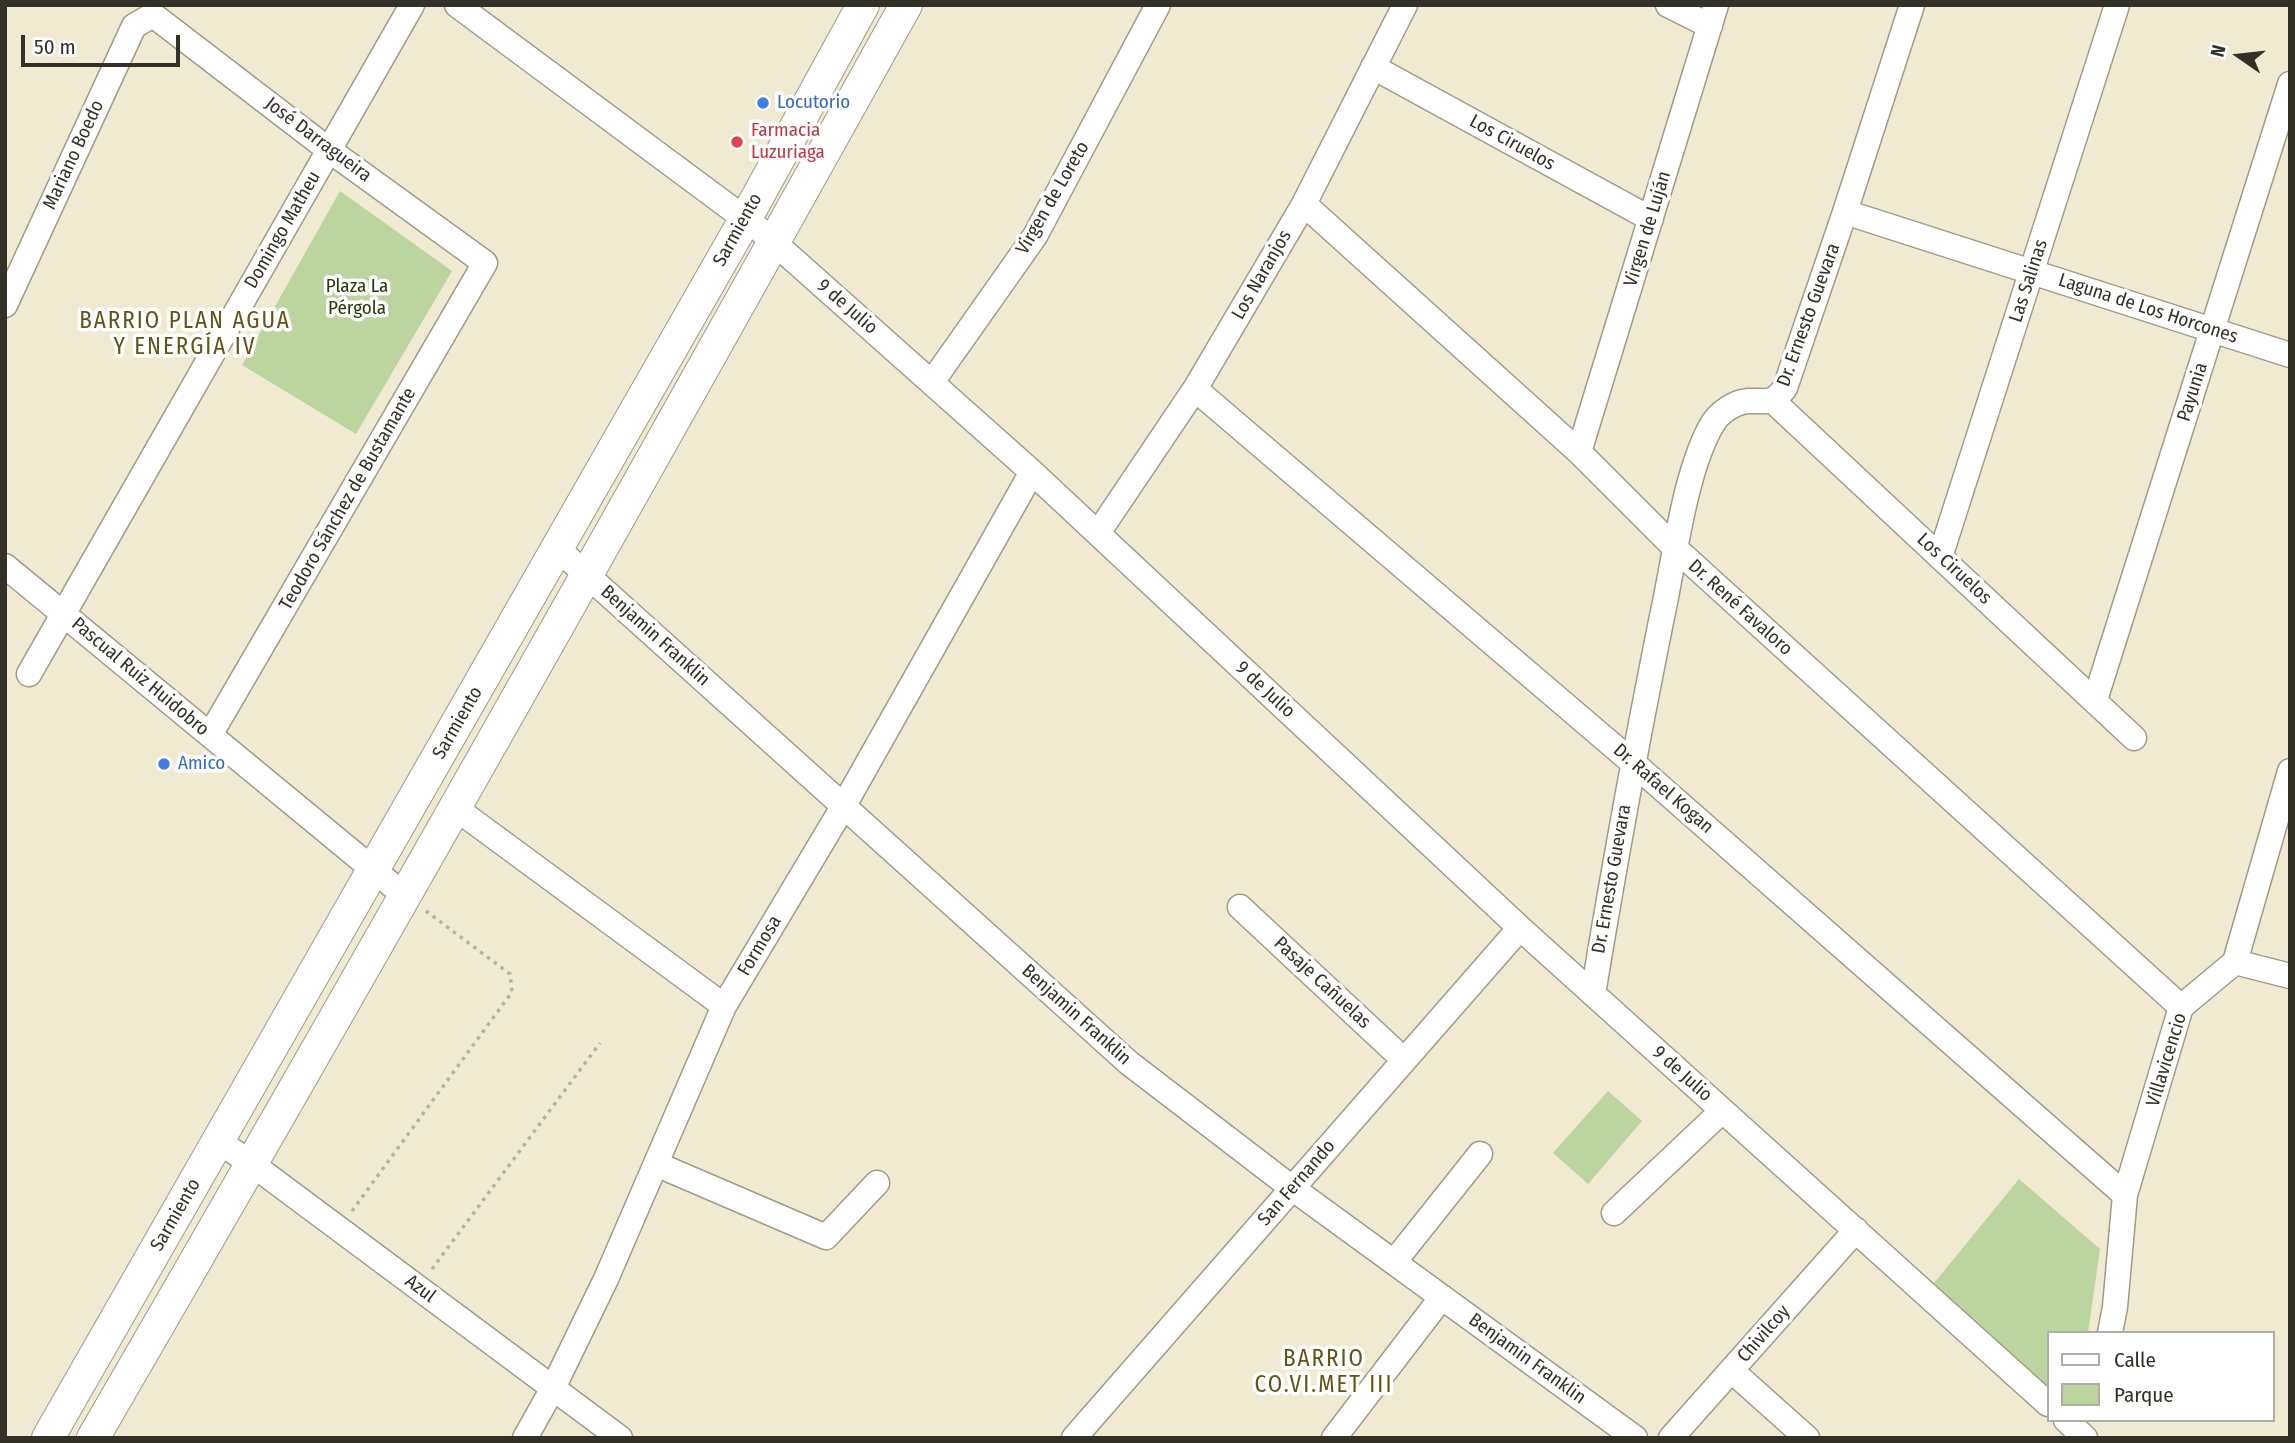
<!DOCTYPE html>
<html>
<head>
<meta charset="utf-8">
<style>
	body { margin:0 }
	#map { position:relative; width:2295px; height:1443px; overflow:hidden; background:#f0ead2; font-family:"Fira Sans Condensed",sans-serif }
	canvas { display:block }
	.frame { position:absolute; inset:0; border:7px solid #333127; pointer-events:none }
	.legend { position:absolute; left:2047px; top:1331px; width:228px; height:91px; box-sizing:border-box; background:#fff; border:2px solid #adada9; margin:0; padding:9px 12px; list-style:none; font-size:21px; color:#333127 }
	.legend li { display:flex; align-items:center; gap:14px; height:35px }
	.legend b { width:35px; border:2px solid #adada9 }
	.north { position:absolute; left:2204px; top:21px; width:70px; height:70px; -webkit-text-stroke:5px #fff; paint-order:stroke; rotate:284deg; font-size:19px; font-weight:700; line-height:28px; text-align:center; color:#333127 }
	.north::after { content:''; display:block; margin:auto; width:24px; height:32px; background:#333127; clip-path:polygon(50% 0,100% 100%,50% 72%,0 100%) }
	.scale { position:absolute; left:21px; top:35px; width:159px; height:32px; box-sizing:border-box; border:4px solid #333127; border-top:0; padding-left:9px; font-size:21px; line-height:24px; white-space:nowrap; color:#333127; -webkit-text-stroke:5px #fff; paint-order:stroke }
</style>
</head>
<body>
<div id="map">
<canvas width="2295" height="1443"></canvas>
<div class="frame"></div>
<ul class="legend">
<li><b style="height:9px;background:#fff"></b>Calle</li>
<li><b style="height:19px;background:#bcd59e"></b>Parque</li>
</ul>
<div class="north">N</div>
<div class="scale">50 m</div>
</div>
<script>
const context = document.querySelector('canvas').getContext('2d');
context.lineJoin = 'round';
function paint(path, color) { context.fillStyle = color; context.fill(path, 'evenodd'); }
function trace(path, color, width, dash) { context.strokeStyle = color; context.lineWidth = width; context.lineCap = dash ? 'butt' : 'round'; context.setLineDash(dash || []); context.stroke(path); }
function write(font, color, halo, rows, align = 'center') {
  context.font = font + ' "Fira Sans Condensed",sans-serif'; context.lineWidth = 7; context.setLineDash([]); context.textBaseline = 'middle'; context.strokeStyle = halo; context.fillStyle = color; for (const [text, x, y, turn = 0] of rows) {
    context.save(); context.translate(x, y); context.rotate((+turn || 0) * Math.PI / 180); context.textAlign = isNaN(turn) ? turn : align; if (halo) context.strokeText(text, 0, 0); context.fillText(text, 0, 0); context.restore();
  }
}
const green = new Path2D(`
	M340 191 452 271 356 434 242 365Z
	M1608 1091 1642 1121 1588 1184 1553 1153Z
	M2019 1179 2100 1249 2088 1333H2048V1394L1930 1288Z`);
const path = new Path2D(`
	M352 1211 512 992 510 974 426 911
	M432 1269 600 1043`);
const minor = new Path2D(`
	M457 5 760 230 1032 472 1520 928 2048 1404
	M1668 5 1710 26
	M1373 67 1651 219
	M1304 204 1579 452 1676 549 2181 1007
	M1845 212 2290 355
	M5 305 134 26 153 15 329 150 485 263 210 735
	M932 382 1035 236 1158 5
	M1195 389 1632 762 2125 1195
	M1773 401 2134 738
	M1579 452 1716 5
	M1098 533 1195 389 1304 204 1405 5
	M558 549 1129 1063 1292 1188 1635 1438
	M1940 557 2117 5
	M5 566 404 895
	M29 674 412 5
	M2095 700 2290 84
	M454 807 724 1006
	M1240 907 1404 1060
	M2235 962 2290 976
	M1593 994C1615 861 1639 729 1666 597 1676 547 1687 466 1713 423 1720 412 1735 402 1748 401 1767 400 1771 406 1785 388L1845 212 1912 5
	M218 1141 252 1164 620 1438
	M656 1164 826 1237 877 1183
	M1614 1213 1722 1111
	M1394 1262 1480 1154
	M2110 1333 2115 1307 2125 1195 2181 1007 2235 962 2290 771
	M1732 1371 1807 1438
	M2066 1420 2085 1438
	M525 1438 553 1388 606 1279 724 1006 843 807 1032 472
	M1074 1438 1520 928
	M1334 1438 1442 1297
	M1671 1438 1856 1230`);
const major = new Path2D(`
	M48 1438 746 218 863 5
	M93 1438C369 963 639 485 906 5`);
const markers = [
	[763,103,7,"#3f7fe0"],
	[737,142,7,"#e0444e"],
	[164,764,7,"#3f7fe0"]
];
const shopNames = [
	["Locutorio",777,103],
	["Amico",178,764]
];
const healthNames = [
	["Farmacia",751,131],
	["Luzuriaga",751,153]
];
const streetNames = [
	["José Darragueira",318,140,37],
	["Los Ciruelos",1512,143,29],
	["Mariano Boedo",74,155,-65],
	["Virgen de Loreto",1053,198,-60],
	["Virgen de Luján",1648,229,-73],
	["Domingo Matheu",283,230,-60],
	["Sarmiento",738,230,-61],
	["Los Naranjos",1262,275,-60],
	["Las Salinas",2029,281,-72],
	["9 de Julio",847,307,41],
	["Laguna de Los Horcones",2148,309,18],
	["Dr. Ernesto Guevara",1809,315,-70],
	["Payunia",2193,392,-72],
	["Teodoro Sánchez de Bustamante",348,499,-60],
	["Los Ciruelos",1954,569,43],
	["Dr. René Favaloro",1740,608,42],
	["Benjamin Franklin",655,636,42],
	["Pascual Ruiz Huidobro",140,677,40],
	["9 de Julio",1265,690,43],
	["Sarmiento",458,723,-60],
	["Dr. Rafael Kogan",1663,789,41],
	["Dr. Ernesto Guevara",1612,879,-80],
	["Formosa",760,946,-59],
	["Pasaje Cañuelas",1322,983,43],
	["Benjamin Franklin",1076,1015,42],
	["Villavicencio",2167,1060,-73],
	["9 de Julio",1682,1074,42],
	["San Fernando",1297,1183,-49],
	["Sarmiento",176,1215,-60],
	["Azul",420,1289,37],
	["Chivilcoy",1764,1334,-49],
	["Benjamin Franklin",1527,1359,36]
];
const parkNames = [
	["Plaza La",357,287],
	["Pérgola",357,309]
];
const quarterNames = [
	["BARRIO PLAN AGUA",185,322],
	["Y ENERGÍA IV",185,348],
	["BARRIO",1324,1360],
	["CO.VI.MET III",1324,1386]
];
paint(green, '#bcd59e');
trace(minor, '#a09b85', 27);
trace(major, '#a09b85', 34);
trace(path, '#b7b29e', 3.5, [3.5, 5]);
trace(minor, '#fff', 24);
trace(major, '#fff', 32);
for (const [x, y, r, color] of markers) { const dot = new Path2D(); dot.arc(x, y, r, 0, 2 * Math.PI); context.fillStyle = color; context.fill(dot); trace(dot, '#fff', 2.5); }
write('19px', '#366cbe', '#fff', shopNames, 'left');
write('19px', '#be3a42', '#fff', healthNames, 'left');
write('19px', '#333127', '#fff', streetNames);
write('19px', '#283a0a', '#fff', parkNames);
context.letterSpacing = '2px';
write('23px', '#655216', '#fff', quarterNames);
context.letterSpacing = '0px';
</script>
</body>
</html>
